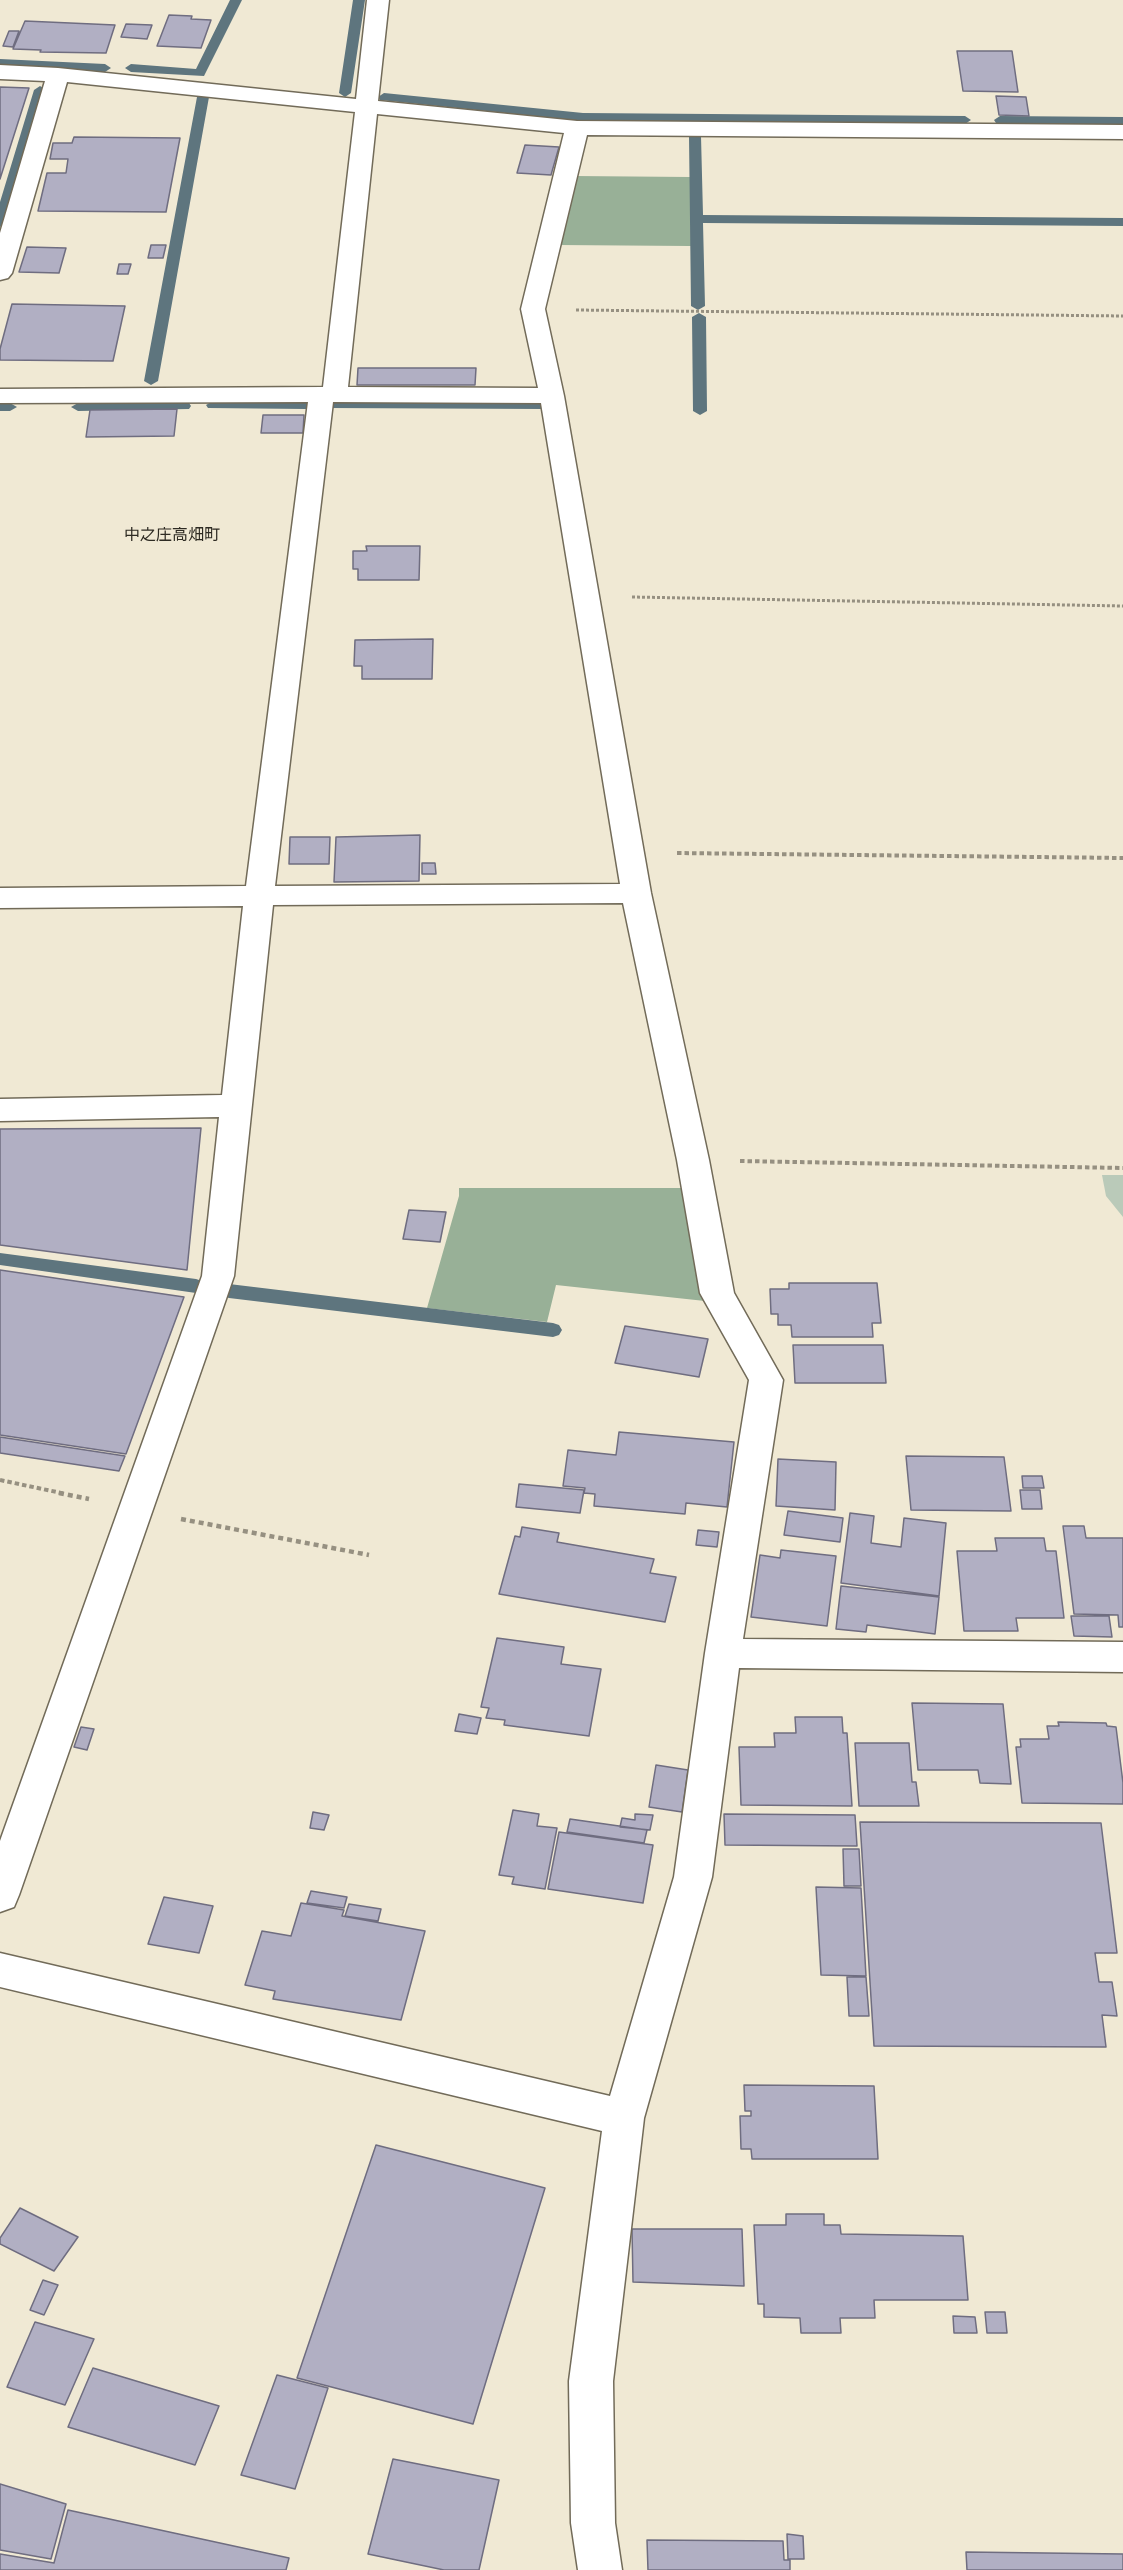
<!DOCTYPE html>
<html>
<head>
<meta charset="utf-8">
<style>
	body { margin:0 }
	canvas { display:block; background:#f0e9d4 }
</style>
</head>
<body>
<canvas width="1123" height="2570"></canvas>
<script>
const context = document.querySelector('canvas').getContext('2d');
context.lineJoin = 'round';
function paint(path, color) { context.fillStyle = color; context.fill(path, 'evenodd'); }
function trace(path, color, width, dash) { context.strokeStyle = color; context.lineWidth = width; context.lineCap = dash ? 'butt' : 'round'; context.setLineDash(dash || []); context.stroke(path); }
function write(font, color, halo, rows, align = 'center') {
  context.font = font + ' Raleway,"Noto Sans JP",sans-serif'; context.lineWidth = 5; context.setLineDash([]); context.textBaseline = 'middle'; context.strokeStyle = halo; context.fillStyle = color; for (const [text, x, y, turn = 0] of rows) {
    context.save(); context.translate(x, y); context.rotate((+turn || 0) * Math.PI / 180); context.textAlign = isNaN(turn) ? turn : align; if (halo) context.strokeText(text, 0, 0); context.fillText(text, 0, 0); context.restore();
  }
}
const green = new Path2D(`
	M1102 1175H1123V1217L1106 1196Z`);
const forest = new Path2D(`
	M574 176 690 177 691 246 558 245Z
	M459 1188H683L705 1301 556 1285 547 1322 427 1308 459 1196Z`);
const stream = new Path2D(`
	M230 0H242L204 76 131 72 125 68 131 64 196 69Z
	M353 0H365L351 93 345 97 339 93Z
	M0 59 105 64 111 68 105 72 0 67Z
	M40 86 46 90 6 223 0 227V202L34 90Z
	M203 93 209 97 158 381 151 385 144 381 197 97Z
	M384 93 583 113 965 116 971 120 965 124 583 121 380 100 378 97Z
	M1000 116 1123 117V125L996 123 994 120Z
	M695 132 701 136 703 215 1123 218V226L703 223 705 306 698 310 691 306 689 136Z
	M699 313 706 317 707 411 700 415 693 411 692 317Z
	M213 401H306L313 405 306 409 208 408 206 405Z
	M333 401H543L550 405 543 409 328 408 326 405Z
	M184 402 189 403 191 406 189 409 78 411 71 407 78 403Z
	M0 403H10L17 407 10 411H0Z
	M0 1253 196 1279 202 1281 205 1286 202 1291 196 1293 0 1265Z
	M229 1284 553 1323 559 1325 562 1330 559 1335 553 1337 229 1298 223 1296 220 1291 223 1286Z`);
const building = new Path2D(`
	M169 15 192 16 191 19 211 20 201 48 157 46Z
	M25 21 115 25 106 53 40 52 41 50 13 49Z
	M126 24 152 25 147 39 121 37Z
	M9 31H19L13 47 3 46Z
	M957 51H1012L1018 92 963 91Z
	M0 87 29 88 0 179Z
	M996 96 1026 97 1029 116 999 115Z
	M74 137 180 138 166 212 38 211 47 173H66L68 159H50L53 143H72Z
	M525 145 559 147 551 175 517 173Z
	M151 245H166L163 258H148Z
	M27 247 66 248 59 273 19 272Z
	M119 264H131L128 274H117Z
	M12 304 125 306 113 361 0 360V349Z
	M358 368H476L475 385H357Z
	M177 409 174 436 86 437 90 410Z
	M263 415H304L303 433H261Z
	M366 546H420L419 580H358V569H353V551H367Z
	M433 639 432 679H362V666H354L355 640Z
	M420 835 419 881 334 882 336 837Z
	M290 837H330L329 864H289Z
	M422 863H435L436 874H422Z
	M201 1128 187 1270 0 1245V1129Z
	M409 1210 446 1212 440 1242 403 1239Z
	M0 1270 184 1297 126 1454 0 1435Z
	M789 1283H877L881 1323H872L873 1337H792L791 1325H778V1314H771L770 1289H789Z
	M625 1326 708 1339 699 1377 615 1363Z
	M793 1345H883L886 1383H795Z
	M619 1432 734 1442 727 1507 686 1503 685 1514 594 1506 595 1494 584 1493 585 1488 563 1486 568 1450 616 1455Z
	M0 1437 125 1456 119 1471 0 1453Z
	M906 1456 1004 1457 1011 1511 911 1510Z
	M778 1459 836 1462 835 1510 776 1506Z
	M1022 1476H1042L1044 1488H1023Z
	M519 1484 584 1490 580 1513 516 1507Z
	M1020 1490H1040L1042 1509H1022Z
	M788 1511 843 1518 840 1542 784 1535Z
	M850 1513 874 1516 871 1543 901 1547 904 1518 946 1523 939 1596 841 1583Z
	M1063 1526H1084L1086 1538H1123V1627H1119L1118 1615 1074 1614Z
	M522 1527 559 1533 557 1542 654 1559 650 1573 676 1577 665 1622 499 1594 515 1536 520 1537Z
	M698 1530 719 1532 717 1547 696 1545Z
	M995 1538H1044L1046 1551H1056L1064 1618H1016L1018 1631H964L957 1551H997Z
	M781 1550 836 1556 827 1626 751 1617 760 1555 780 1558Z
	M841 1586 939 1597 935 1634 867 1625 866 1632 836 1629Z
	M1071 1616H1109L1112 1637 1074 1636Z
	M497 1638 564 1647 561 1664 601 1669 589 1736 504 1725 505 1720 486 1718 489 1708 481 1707Z
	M912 1703 1003 1704 1011 1784 980 1783 978 1770H918Z
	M459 1714 481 1718 477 1734 455 1731Z
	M795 1717H842L843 1733H847L852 1806 741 1805 739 1747H775L774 1733H796Z
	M1058 1722 1106 1723 1107 1726 1116 1727 1123 1783V1804L1022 1803 1016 1747H1021L1020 1739H1049L1047 1726H1059Z
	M81 1727 94 1729 87 1750 74 1747Z
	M855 1743H909L912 1782H916L919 1806H859Z
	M656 1765 688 1770 682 1812 649 1807Z
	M513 1810 539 1814 537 1826 557 1828 545 1889 512 1884 514 1877 499 1875Z
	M313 1812 329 1815 324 1830 310 1828Z
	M635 1814 653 1815 650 1830 620 1827 622 1818 635 1820Z
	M724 1814 855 1815 857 1846 725 1845Z
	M570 1819 647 1830 644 1843 567 1832Z
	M860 1822 1101 1823 1117 1953H1095L1099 1982H1112L1117 2016 1102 2015 1106 2047 874 2046Z
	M559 1832 653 1845 643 1903 548 1889Z
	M843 1849H859L861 1886H844Z
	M816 1887 861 1888 866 1976 821 1975Z
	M311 1891 347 1897 344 1908 307 1903Z
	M164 1897 213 1906 199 1953 148 1944Z
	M301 1903 344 1910 342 1916 425 1931 401 2020 273 1999 275 1991 245 1985 262 1931 291 1936Z
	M349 1904 381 1909 378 1921 345 1916Z
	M847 1977H866L869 2016H849Z
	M744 2085 874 2086 878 2159H752L751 2149H741L740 2116H751V2111H745Z
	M376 2145 545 2188 473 2424 297 2378Z
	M20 2208 78 2237 54 2271 0 2244V2238Z
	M786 2214H824V2225H840L841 2234 963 2236 968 2300H874L875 2318H840L841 2333H801L800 2318 764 2317V2304H758L754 2225H786Z
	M632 2229H742L744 2286 633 2282Z
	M43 2280 58 2285 44 2315 30 2310Z
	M985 2312H1005L1007 2333H987Z
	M953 2316 975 2317 977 2333H954Z
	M35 2322 94 2339 65 2405 7 2387Z
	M93 2368 219 2406 195 2465 68 2427Z
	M277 2375 328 2388 295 2489 241 2475Z
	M393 2459 499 2480 479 2570H444L368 2554Z
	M0 2484 66 2504 51 2559 0 2550Z
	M68 2510 289 2558 286 2570H0V2554L54 2563Z
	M787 2534 803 2536 804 2559H788Z
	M647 2540 783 2541 784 2560H790V2570H648Z
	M966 2552 1123 2554V2570H967Z`);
const pathFar2 = new Path2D(`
	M576 310 1123 316
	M632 597 1123 606`);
const pathFar1 = new Path2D(`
	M677 853 1123 858
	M740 1161 1123 1168
	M0 1480 66 1494`);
const path = new Path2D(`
	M59 1493 89 1499
	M181 1519 369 1555`);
const minor = new Path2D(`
	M367 0H389L378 101 577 121 1123 125V139L587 135 545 309 564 396 651 893 709 1160 734 1293 783 1380 743 1639 1123 1642V1672L739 1668 712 1877 644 2118 613 2381 615 2523 622 2570H578L571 2523 569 2381 602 2131 0 1987V1953L610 2096 674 1877 705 1653 749 1380 700 1293 677 1160 623 903 273 905 234 1276 19 1895 14 1907 0 1912V1841L202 1276 219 1117 0 1121V1099L222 1095 243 906 0 908V888L246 886 308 402 0 403V389L323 387 355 112 67 82 12 273 8 278 0 280V233L45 81 0 79V65L58 68 356 99ZM377 114 564 133 521 309 538 388 348 387ZM333 402 541 403 620 884 275 886Z`);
const farQuarternames = [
	["中之庄高畑町",172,535]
];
paint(green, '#bacab9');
paint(forest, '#98b097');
paint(stream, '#5e757e');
paint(building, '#b1afc3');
trace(building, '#6f6d80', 1.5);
trace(minor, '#726b59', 3);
trace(pathFar2, '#969081', 3, [3, 2]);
trace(pathFar1, '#969081', 4, [4.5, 3]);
trace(path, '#969081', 4.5, [5, 4]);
paint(minor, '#fff');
write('16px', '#2e2b23', '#f0e9d4', farQuarternames);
</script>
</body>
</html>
